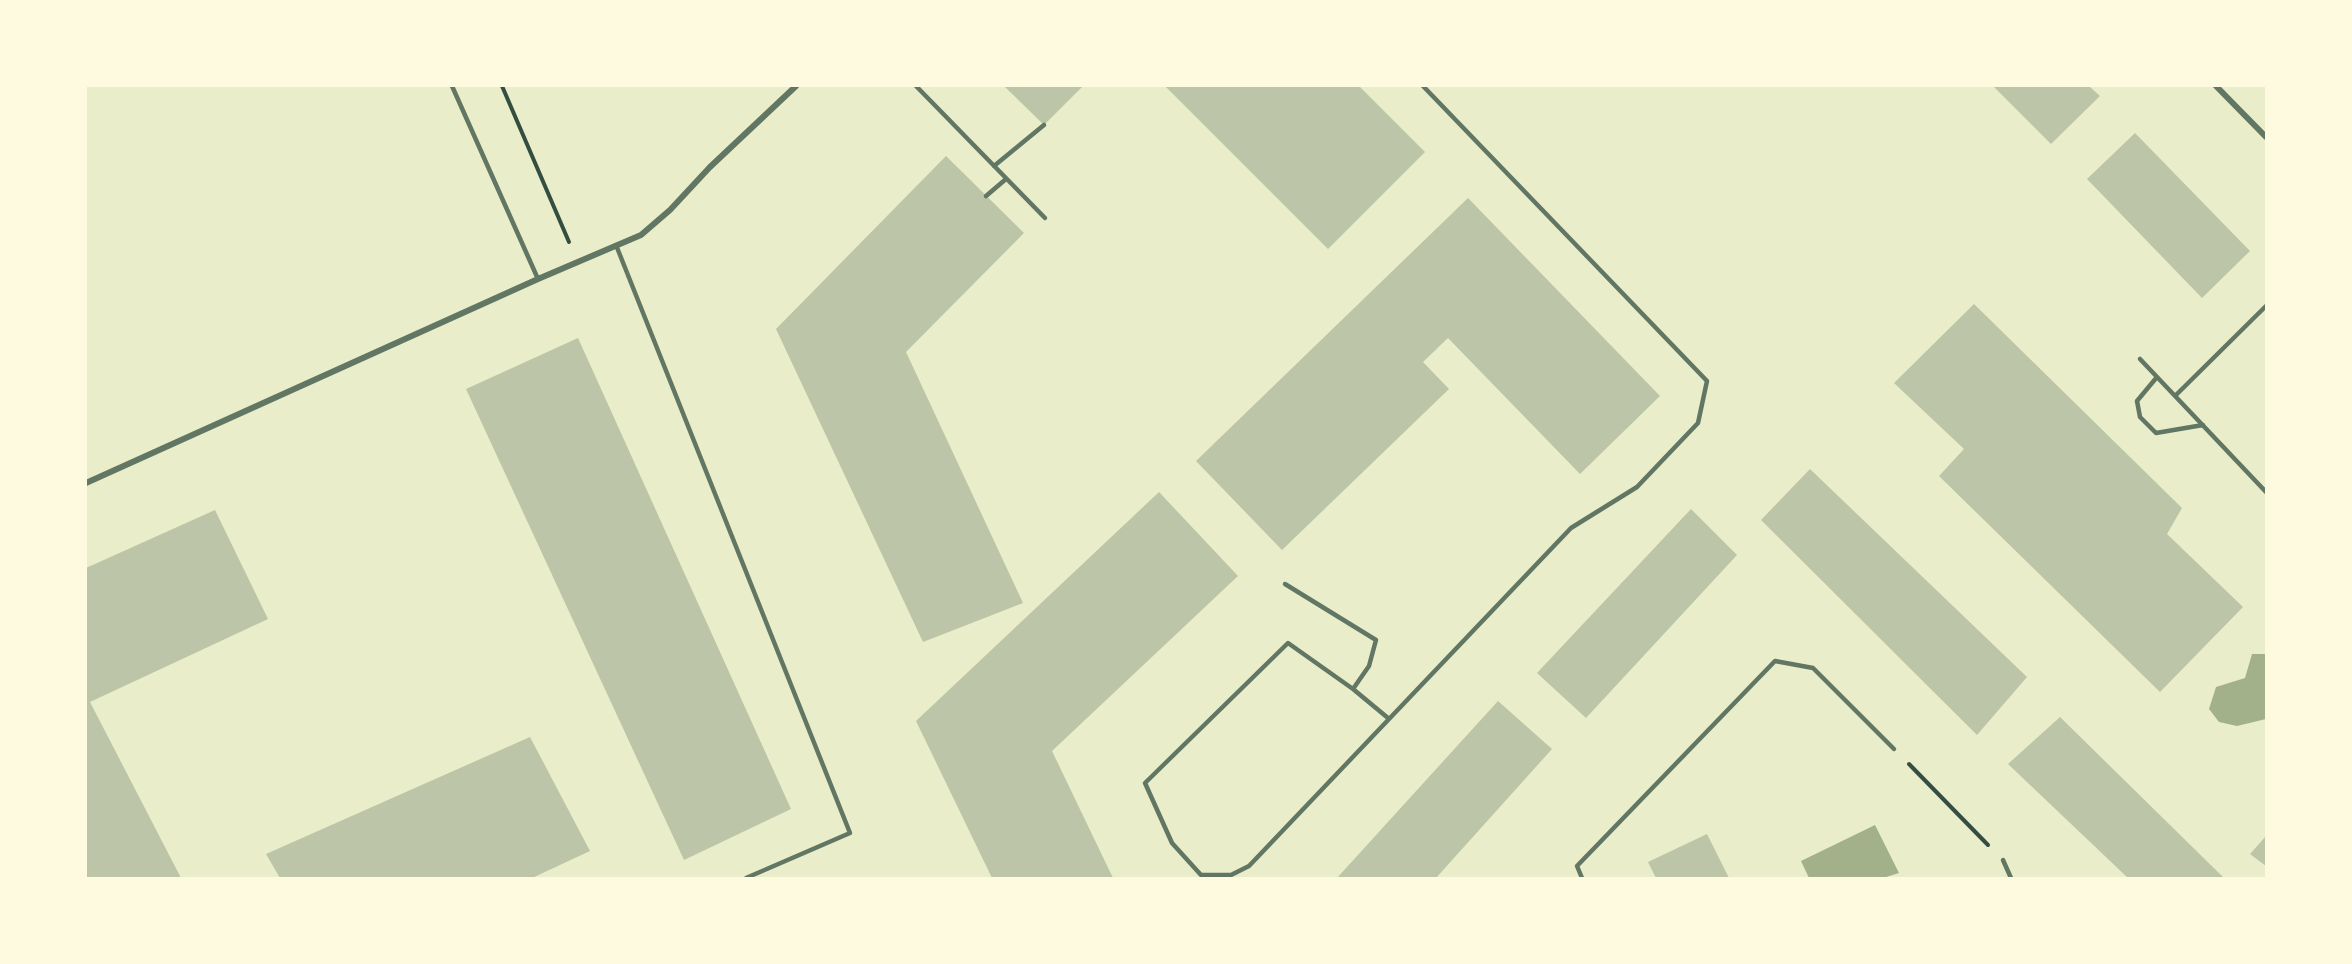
<!DOCTYPE html>
<html>
<head>
<meta charset="utf-8">
<style>
	body { margin:0 }
	#map { position:relative; width:2352px; height:964px; overflow:hidden; background:#e9edc9; font-family:Manrope,sans-serif }
	canvas { display:block }
	.frame { position:absolute; inset:0; border:87px solid #fefae0; pointer-events:none }
</style>
</head>
<body>
<div id="map">
<canvas width="2352" height="964"></canvas>
<div class="frame"></div>
</div>
<script>
const context = document.querySelector('canvas').getContext('2d');
context.lineJoin = 'round';
function paint(path, color) { context.fillStyle = color; context.fill(path, 'evenodd'); }
function trace(path, color, width, dash) { context.strokeStyle = color; context.lineWidth = width; context.lineCap = dash ? 'butt' : 'round'; context.setLineDash(dash || []); context.stroke(path); }
const water = new Path2D(`
	M2252 654H2266V719L2237 726 2219 722 2209 709 2216 687 2245 678Z
	M1875 825 1899 873 1883 878H1809L1801 861Z`);
const building = new Path2D(`
	M1004 86H1083L1044 125Z
	M1165 86H1359L1425 152 1328 249Z
	M1993 86H2089L2100 96 2051 144Z
	M2135 133 2250 251 2202 298 2087 179Z
	M946 156 1024 233 906 352 1023 603 923 642 776 329Z
	M1468 198 1660 396 1580 474 1448 338 1423 362 1449 389 1282 550 1196 461Z
	M1974 304 2182 508 2167 534 2243 607 2160 692 1939 476 1964 449 1894 383Z
	M578 338 791 809 684 860 466 389Z
	M1810 469 2027 677 1977 735 1761 520Z
	M1159 492 1238 576 1052 751 1113 878H992L916 721Z
	M1691 509 1737 555 1586 718 1537 673Z
	M215 510 268 619 90 702 181 878H86V568Z
	M1498 701 1552 749 1436 878H1337Z
	M2060 717 2224 878H2128L2008 764Z
	M530 737 590 851 532 878H280L266 854Z
	M1707 834 1729 878H1656L1648 862Z
	M2266 836V866L2250 854Z`);
const path = new Path2D(`
	M502 86 569 242
	M1909 764 1988 845`);
const service = new Path2D(`
	M452 86 538 279
	M916 86 1045 218
	M994 166 1044 125
	M986 196 1006 179
	M616 245 850 833 746 878
	M2140 359 2266 492
	M2157 377 2137 401 2140 417 2156 433 2203 425
	M2175 396 2266 306
	M1285 584 1376 640 1369 666 1353 689
	M1388 718 1353 689 1288 643 1145 783 1172 843 1201 875H1231L1249 866 1571 528 1637 487 1698 423 1707 381 1423 86
	M2003 860 2011 878
	M1582 878 1577 866 1775 661 1813 668 1894 749`);
const minor = new Path2D(`
	M2216 86 2266 137
	M86 483 538 279 641 235 670 210 710 167 796 86`);
paint(water, '#a3b18a');
paint(building, '#bcc5a7');
trace(path, '#344e41', 4);
trace(service, '#617663', 4.5);
trace(minor, '#617663', 6);
</script>
</body>
</html>
